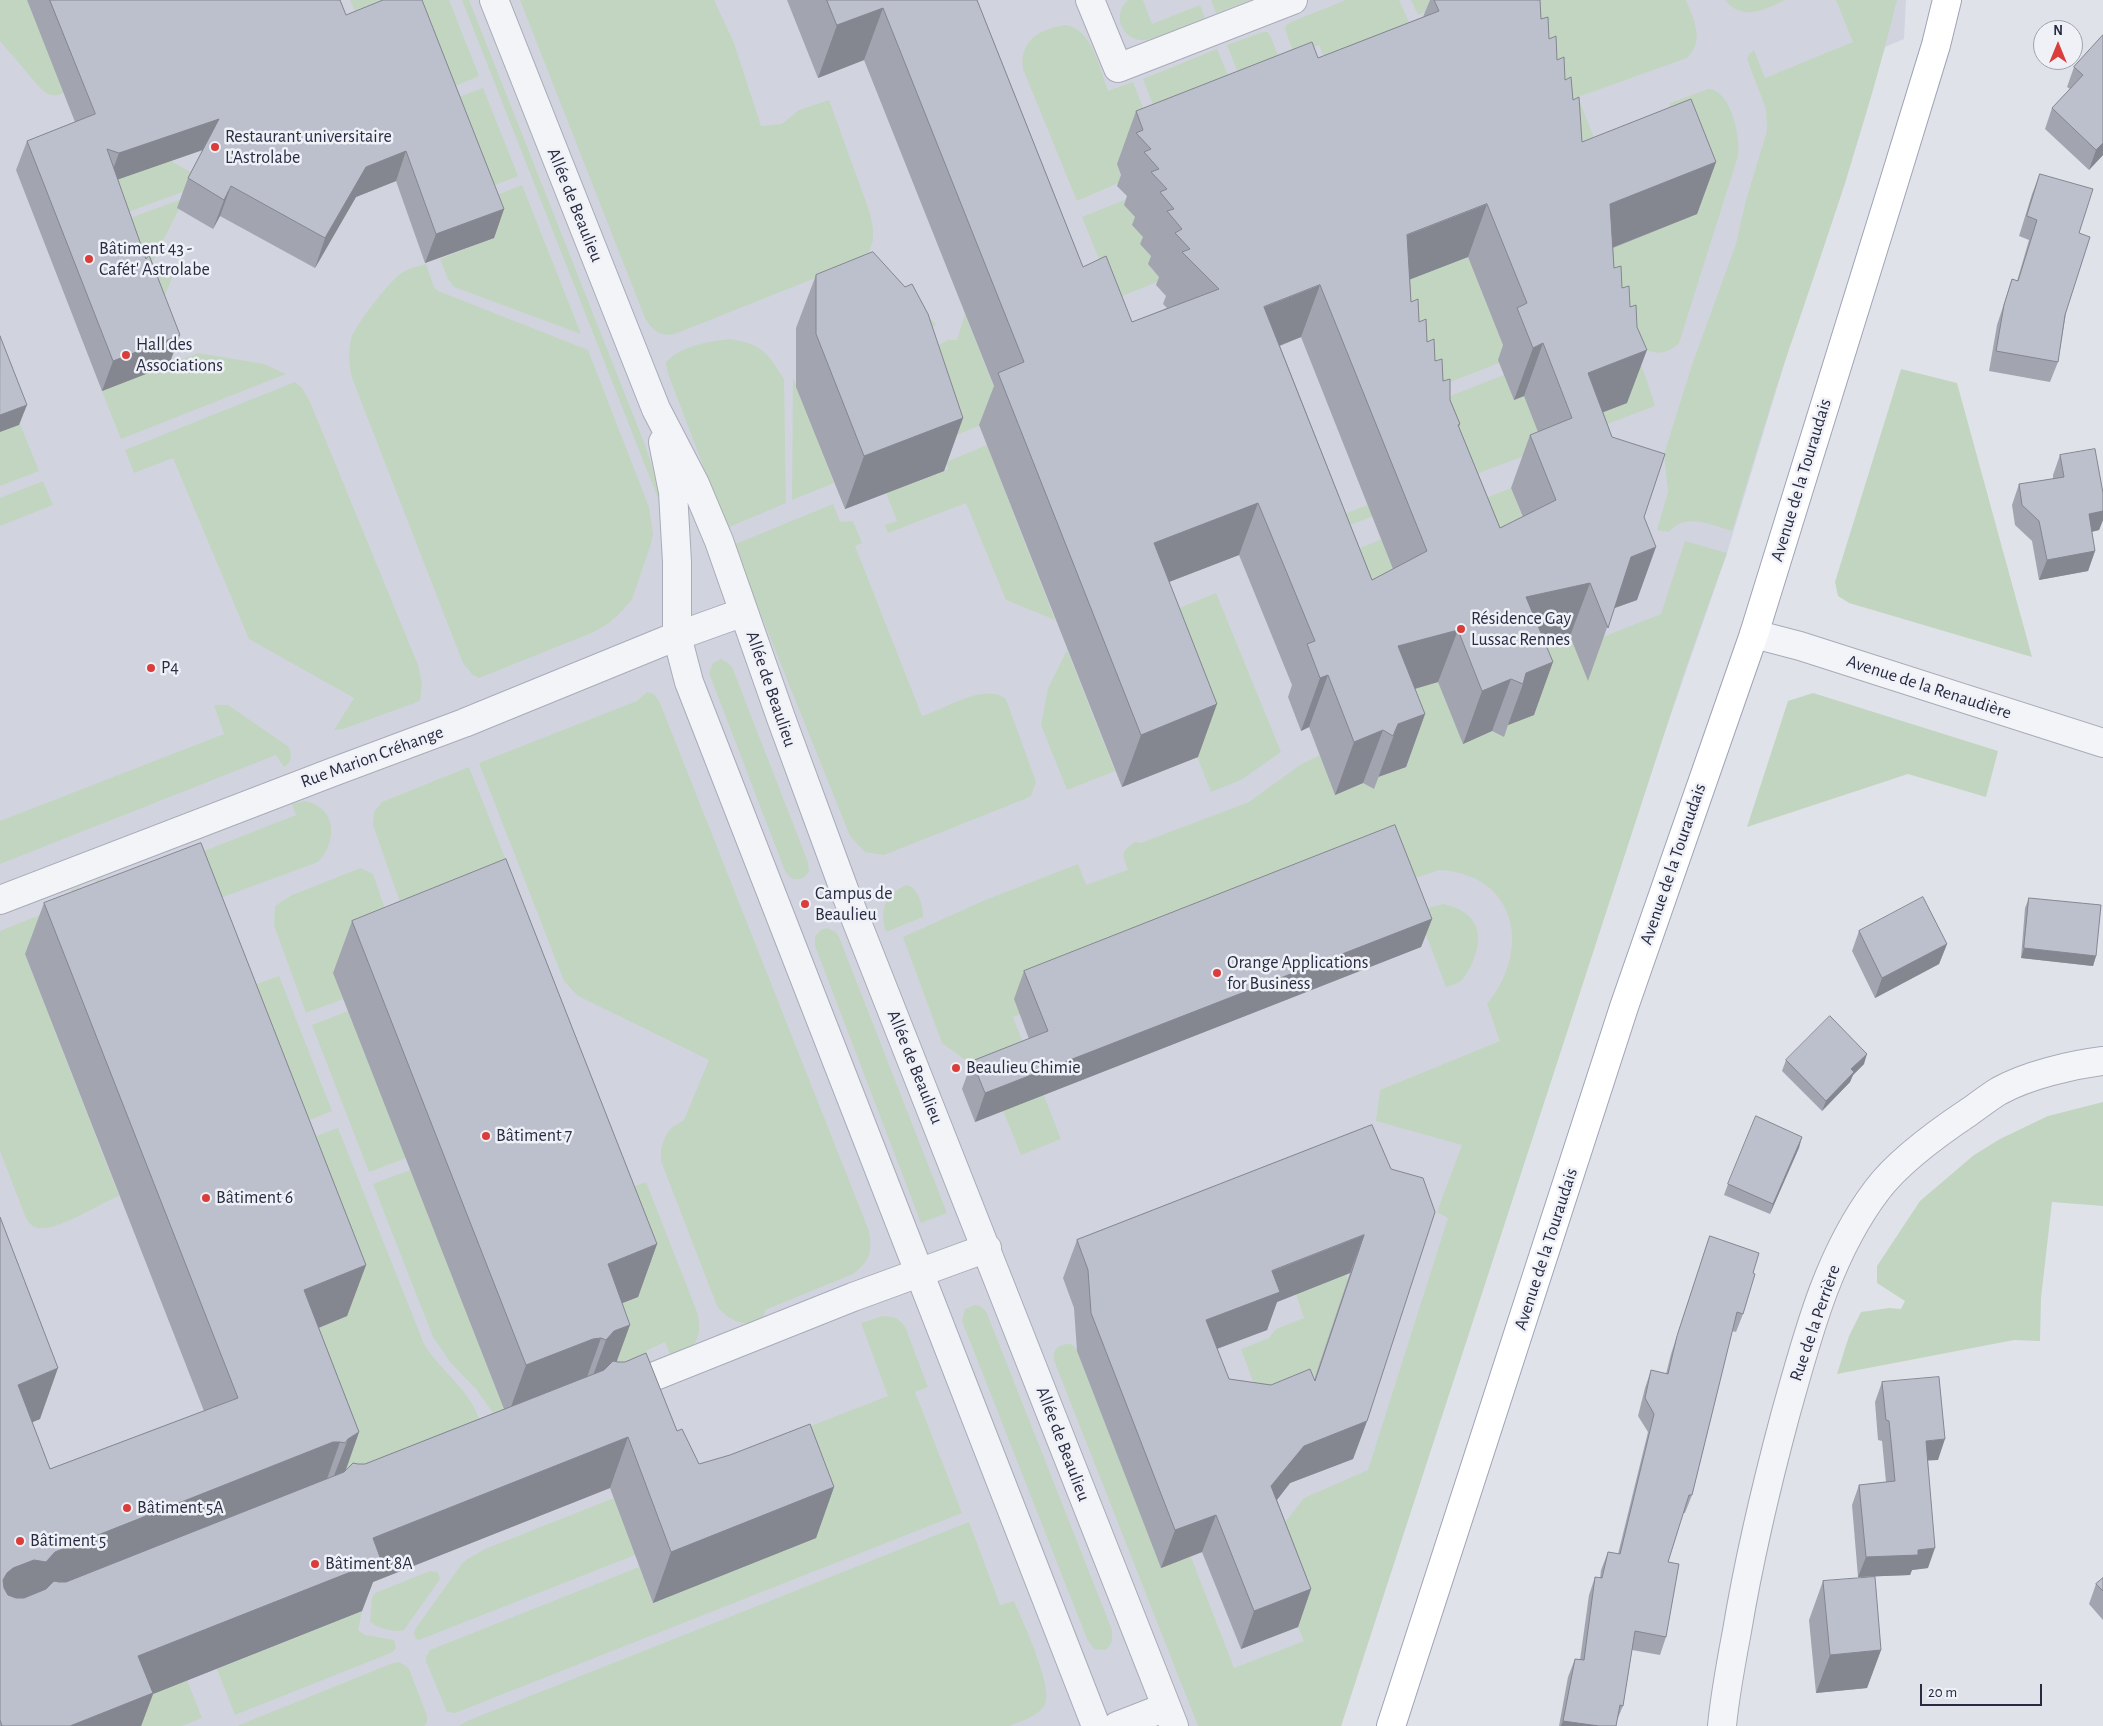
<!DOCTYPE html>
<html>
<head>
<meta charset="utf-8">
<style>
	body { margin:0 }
	#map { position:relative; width:2103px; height:1726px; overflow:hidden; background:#e0e2ea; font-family:"Alegreya Sans",sans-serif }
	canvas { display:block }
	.north { position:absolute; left:2033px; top:20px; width:50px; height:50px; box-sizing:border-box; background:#eff1f7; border:1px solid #9fa2af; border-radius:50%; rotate:0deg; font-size:14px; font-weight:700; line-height:20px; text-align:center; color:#272c43 }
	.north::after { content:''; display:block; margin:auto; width:18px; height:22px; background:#da3d3a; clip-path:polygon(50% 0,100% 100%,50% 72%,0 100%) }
	.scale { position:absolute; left:1920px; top:1684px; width:122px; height:22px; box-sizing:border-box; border:2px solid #272c43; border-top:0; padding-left:6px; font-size:15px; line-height:18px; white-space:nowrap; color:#272c43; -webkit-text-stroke:4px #eff1f7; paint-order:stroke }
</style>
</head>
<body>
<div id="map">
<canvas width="2103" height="1726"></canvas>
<div class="north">N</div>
<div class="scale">20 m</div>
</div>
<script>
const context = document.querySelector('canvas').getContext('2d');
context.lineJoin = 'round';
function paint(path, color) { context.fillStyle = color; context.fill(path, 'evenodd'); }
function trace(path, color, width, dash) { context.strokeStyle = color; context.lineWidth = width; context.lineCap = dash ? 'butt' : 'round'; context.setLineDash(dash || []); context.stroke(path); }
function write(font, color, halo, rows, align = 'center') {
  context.font = font + ' "Alegreya Sans",sans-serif'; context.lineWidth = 5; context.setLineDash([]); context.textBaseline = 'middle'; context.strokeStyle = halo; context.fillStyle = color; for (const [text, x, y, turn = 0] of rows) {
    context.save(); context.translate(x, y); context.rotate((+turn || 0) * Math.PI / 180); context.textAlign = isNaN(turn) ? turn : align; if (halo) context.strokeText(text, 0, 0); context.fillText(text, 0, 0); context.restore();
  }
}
const built = new Path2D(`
	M0 0H1906L1904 39 1885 47 1845 184 1786 358 1727 553 1660 746 1341 1726H0Z`);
const green = new Path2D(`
	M0 0H27L64 93C54 97 50 96 42 90L0 41Z
	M350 0H449L479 76 437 94 364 32Z
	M462 0H469L645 445 657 481 663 511Z
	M520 0H714L734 43 761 126 782 124 799 110 829 100 870 213 873 228V240L869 252 858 261 675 334C660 337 652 330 645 318Z
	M1128 0H1143L1152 24 1200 5 1205 18C1189 24 1162 37 1146 40 1134 42 1122 33 1120 21 1119 13 1122 5 1128 0Z
	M1211 0H1251L1216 13Z
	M1346 0H1399L1409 22 1415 26 1339 95 1319 45 1294 54 1285 29 1286 26 1291 22Z
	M1411 0H1452L1418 15Z
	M1475 0H1686C1694 20 1705 40 1687 58L1578 97 1609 176 1570 192Z
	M1725 0H1785C1764 10 1743 22 1725 0Z
	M1836 0H1897C1867 122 1827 239 1786 358 1767 415 1750 473 1732 531 1711 525 1686 512 1669 532L1657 530 1668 492 1664 454 1693 362 1736 244 1746 200 1767 131 1766 109 1747 59 1749 54 1754 50 1765 78 1853 42Z
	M1066 25C1092 29 1100 69 1108 91L1133 82 1159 148 1117 164 1123 181 1077 201 1023 69C1019 41 1039 29 1066 25Z
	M1263 32H1268L1271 37 1293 95 1253 111 1227 45Z
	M1217 49 1244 114 1168 144 1143 79Z
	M483 88 518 176 475 193 440 104Z
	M1708 89C1731 89 1741 138 1738 156L1679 343C1668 354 1655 356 1641 347L1588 209 1661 141 1670 103Z
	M162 156 194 174 185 191 112 218 100 186 119 179Z
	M522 185 581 334 454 287 448 279 440 259 493 238 479 202Z
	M1129 198 1162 280 1115 299 1082 217Z
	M182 199 177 208 179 209 152 263 174 273 162 303 114 224Z
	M1580 212 1645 375 1655 406 1594 429 1590 417 1627 403Z
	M1468 257 1508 357 1499 363 1440 386 1399 283Z
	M426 264 434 287 438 291 588 350 649 507 653 534 650 547 632 599 621 612 609 623 594 632 479 678 473 675 463 663 352 378C349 365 348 353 351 339 355 325 391 279 403 272 410 268 419 266 426 264Z
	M916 304 936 324 932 328 937 346 948 340H957L965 314 1005 415 935 444 909 368Z
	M730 339C763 345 766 351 784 379L786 503 727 528 667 371 666 362C681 346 709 341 730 339Z
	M198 353 264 364 286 374 121 439 102 391Z
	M1901 369 1957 383 2032 657 1849 603 1838 596 1835 582Z
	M0 375 39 471 0 486Z
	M1504 375 1514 400 1524 396 1584 433 1474 475 1445 398Z
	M793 377 834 483 792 500Z
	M295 382 302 388 310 402 418 665 422 683 420 701 343 729 334 730 354 698 249 639 173 458 134 473 125 450Z
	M987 445 1055 620 1006 600 966 503 888 533 885 525 897 521 886 493 948 469 946 462Z
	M43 481 53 505 0 526V498Z
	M1511 488 1541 564 1452 511Z
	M1393 495 1397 507 1324 535 1319 524Z
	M833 504 840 522 853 521 862 543 855 546 922 716C945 709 985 682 1006 699L1036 782 1031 796 1025 799 884 855 865 852 850 836 733 545Z
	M1382 539 1412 614 1325 562Z
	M1685 541 1727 553 1686 667 1341 1726H1198L1055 1363C1051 1350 1058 1344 1071 1344L1076 1348 1161 1567 1191 1557 1234 1668 1304 1641 1298 1627 1306 1600 1279 1530 1304 1498 1368 1470 1448 1218 1437 1212 1462 1145 1376 1121 1380 1090 1500 1041 1487 1004C1532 950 1517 874 1439 870L1013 1017 1061 1139 1021 1155 990 1078 942 1043 903 937 983 901 1078 864 1086 885 1128 870C1123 854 1119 853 1135 842L1141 843 1249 802 1300 765 1320 755 1335 795 1363 783 1374 788 1378 777 1406 767 1378 696 1435 673 1463 743 1492 731 1504 737 1505 645 1554 631 1603 637 1661 614Z
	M1216 593 1281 752 1241 780 1211 792 1154 646 1172 611Z
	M1067 650 1115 771 1067 790 1041 725 1048 688Z
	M721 659 728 663 732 667 808 862 809 872 803 878C794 881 789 878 785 871L709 673 713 663Z
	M647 692 654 694 660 703 869 1231C872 1252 871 1260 853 1274L765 1310 763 1322C743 1326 730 1322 717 1306L661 1161V1149L665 1137 671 1128 684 1120 709 1060 578 996 564 981 479 763 637 701Z
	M1813 693 1998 751 1986 797 1908 774 1747 827 1788 701Z
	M214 705H228L289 747C292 754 292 763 284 767L276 755 0 864V821L224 734Z
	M469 767 561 999 526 1012 414 942 373 825 374 812 382 802Z
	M305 801C337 808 338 841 318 862L188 910 111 921 95 881 102 878 107 889 296 815 292 804Z
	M361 868 373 874 398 947 333 973 343 999 306 1013 274 925 275 906 292 895Z
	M906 885C917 885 924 907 923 917L886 932C879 910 885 895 906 885Z
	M79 887 95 928 25 954 119 1196C102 1202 57 1232 38 1228 31 1226 29 1223 26 1218L0 1151V931L75 901 71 890Z
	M1443 904C1474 910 1486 931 1473 961 1470 968 1466 976 1461 981 1457 984 1451 985 1446 987L1417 911Z
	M827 928 836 932 839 937 947 1213 921 1223 815 946V936L822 929Z
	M279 976 332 1111 285 1130 232 993Z
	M348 1011 406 1158 369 1172 312 1025Z
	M2103 1102V1206L2052 1202 2041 1298 2040 1341 2014 1340 1837 1374 1849 1336 1861 1312 1889 1308 1901 1309 1905 1301 1877 1283V1266L1920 1201 1974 1155 2000 1139 2048 1116Z
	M338 1128 424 1344C442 1374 476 1393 482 1430L337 1489 291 1145Z
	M410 1170 515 1400 498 1416 493 1413 476 1389 450 1362 433 1337 373 1184Z
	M646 1182 697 1312C704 1337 695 1349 672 1359L665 1342 646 1351 652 1367 597 1388 589 1316 637 1297 619 1192Z
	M1346 1274 1348 1279 1316 1375 1258 1395 1241 1349 1269 1338 1276 1329 1304 1318 1296 1294Z
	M975 1305 980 1306 986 1311 1112 1630V1642L1106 1650 1094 1649 1087 1639 962 1321 965 1309Z
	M883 1316C894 1316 901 1319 906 1329L928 1387 915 1392 962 1513 455 1713 447 1712 426 1661V1657L430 1650 639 1567 653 1603 705 1467 888 1396 861 1323Z
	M614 1498 635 1555 419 1640 416 1639 414 1633 416 1628 461 1565 466 1560 485 1549Z
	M969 1522 1000 1605 1014 1601C1022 1620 1054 1688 1045 1704 1038 1717 1021 1721 1009 1726H459L467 1721Z
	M430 1571 438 1572 440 1579 404 1630C395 1633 378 1628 370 1622L372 1598 375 1593Z
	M362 1611 358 1630 365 1635 394 1640 396 1648 393 1652 235 1715 217 1669Z
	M399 1662 406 1666 409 1669 427 1716V1722L424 1726H237L393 1663Z
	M187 1680 202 1718 182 1726H127L119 1707Z`);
const minor = new Path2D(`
	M494 0 656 409 695 484 719 541 781 718 845 892 1174 1726
	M1090 0 1118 68 1293 0
	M663 442 673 492 677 562V636L689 682 1096 1726
	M1754 634 1800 646 2103 743
	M0 900 333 772 464 723 677 636 744 612
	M620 1390 853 1297 987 1248
	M1117 1726 1166 1707
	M1722 1726C1725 1694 1731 1663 1737 1631 1749 1559 1766 1487 1785 1416 1807 1338 1827 1256 1877 1190 1898 1162 1939 1132 1969 1112 1979 1105 1989 1097 1999 1091 2028 1075 2071 1065 2103 1061`);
const major = new Path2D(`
	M1391 1726 1624 1007 1754 634 1894 182 1936 45 1947 0`);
const wall = new Path2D(`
	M27 0H340L346 15 504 209 494 238 425 263 396 181 356 197 315 268 220 216 213 229 177 208 188 178 203 150 118 179 169 365 102 391 16 170 27 141 75 122Z
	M787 0H977L1083 267 1132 322 1167 308 1163 304 1166 296 1156 285 1159 277 1148 264 1151 256 1140 244 1143 237 1132 225 1135 217 1124 205 1127 196 1117 186 1121 175 1117 164 1136 111 1318 58 1423 17 1430 0H1540L1541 19 1573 100 1582 142 1716 162 1697 214 1613 248 1614 268 1627 403 1603 412 1612 437 1644 517 1637 600 1614 608 1588 681 1570 636 1544 641 1534 715 1508 725 1504 737 1492 731 1463 744 1438 682 1415 689 1425 714 1406 767 1378 777 1374 789 1363 783 1335 795 1309 727 1301 731 1288 697 1292 685 1239 555 1169 582 1198 757 1122 787 979 425 994 386 864 60 818 78ZM1468 257 1503 345 1498 360 1514 400 1524 396 1538 432 1530 435 1511 488 1523 517 1500 528 1459 427 1460 424 1411 302 1410 279ZM1301 337 1393 569 1372 580 1280 346Z
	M2103 35V155L2089 170 2045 129 2052 108 2070 89 2067 87 2074 67Z
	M2040 174 2079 233 2058 362 2050 382 1989 371 1997 325 2012 279 2017 281 2029 240 2019 236 2032 194Z
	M816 275 905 287 963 418 944 471 845 509 796 387V328Z
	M2060 455 2103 493V520L2099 530 2092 532 2095 551 2088 571 2039 580 2032 541 2015 525 2012 505 2019 484 2053 479V475Z
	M2029 898 2096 956 2093 966 2021 958 2025 908Z
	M44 903 366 1265 347 1316 319 1328 359 1432 346 1470 358 1464H365L504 1409 333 973 352 921 657 1244 638 1297 622 1303 617 1362 677 1431 699 1464 834 1487 816 1538 653 1603 610 1488 373 1582 362 1611 153 1694 141 1726H0V1217L40 1419 32 1422 50 1469 204 1411 25 954Z
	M1432 919 1421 947 975 1122 962 1089 972 1061 1029 1039 1014 999 1024 971Z
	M1859 931 1947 944 1939 964 1875 998 1852 951Z
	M1786 1060 1864 1064 1853 1075 1850 1082 1822 1111 1782 1071Z
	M1372 1125 1367 1421 1353 1459 1290 1483 1277 1500 1311 1589 1298 1627 1241 1649 1202 1552 1161 1568 1077 1351 1074 1308 1063 1278 1077 1240ZM1350 1273 1314 1380 1271 1385 1229 1379 1217 1349 1267 1330 1277 1302Z
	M1802 1137 1770 1214 1724 1195 1728 1184Z
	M1710 1236 1753 1273 1743 1314 1736 1332 1732 1331 1692 1495 1685 1513H1683L1668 1562 1666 1637 1660 1655 1632 1650 1623 1706 1617 1720 1616 1726H1559L1568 1677 1575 1659 1580 1660 1589 1595 1595 1577 1600 1578 1601 1570 1608 1552 1618 1554 1648 1432 1638 1416 1645 1388 1651 1370 1666 1374 1671 1354Z
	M1882 1382 1938 1460H1928V1568L1912 1570 1910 1575 1858 1577 1852 1505 1859 1485 1886 1482 1882 1441 1878 1440 1875 1402Z
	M2103 1578V1620L2089 1604 2096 1584Z
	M1823 1581 1881 1650 1867 1688 1816 1693 1809 1620Z`);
const shadedWall = new Path2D(`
	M883 8 864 60 818 78 837 25Z
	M219 119 208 148 108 183 119 153Z
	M2103 143V155L2089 170 2096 150Z
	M406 151 396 181 356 197 315 268 325 238 366 167Z
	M1716 162 1697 214 1591 256 1610 204Z
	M231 186 220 216 213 229 224 200Z
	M1487 204 1468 257 1388 288 1407 235Z
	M504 209 494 238 425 263 436 234Z
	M1320 285 1301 337 1245 359 1264 307Z
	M180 335 169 365 102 391 113 361Z
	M1543 343 1524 396 1514 400 1533 348Z
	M1647 350 1627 403 1570 425 1588 373Z
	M27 405 19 425 0 432V415Z
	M963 418 944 471 845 509 864 456Z
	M1258 503 1239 555 1135 595 1154 543Z
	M2103 511V520L2099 530 2081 534 2089 514Z
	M1656 547 1637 600 1612 609 1631 557Z
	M2095 551 2088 571 2039 580 2047 560Z
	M1590 583 1570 636 1507 649 1526 597Z
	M1458 630 1438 682 1379 699 1398 646Z
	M1553 662 1534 715 1508 725 1523 684 1526 673Z
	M1328 675 1309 727 1301 731 1320 678Z
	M1511 679 1492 731 1463 744 1482 691Z
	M1217 704 1198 757 1122 787 1141 735Z
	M1425 714 1406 767 1378 777 1374 789 1398 724Z
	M1383 730 1363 783 1335 795 1354 742Z
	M1432 919 1421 947 975 1122 985 1093Z
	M1947 944 1939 964 1875 998 1882 978Z
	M2024 948 2096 956 2093 966 2021 958Z
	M1867 1054 1864 1064 1853 1075 1850 1082 1822 1111 1826 1101 1851 1069Z
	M1802 1137 1799 1148 1770 1214 1773 1204Z
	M1364 1235 1350 1273 1277 1302 1267 1330 1192 1358 1206 1320 1272 1271Z
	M657 1244 638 1297 589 1316 608 1264Z
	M366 1265 347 1316 286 1341 304 1290Z
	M630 1325 611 1377 587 1392 606 1340 614 1331Z
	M601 1338 582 1391 507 1418 526 1365 593 1339Z
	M58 1368 40 1419 0 1436 18 1385Z
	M1367 1421 1353 1459 1290 1483 1258 1524 1271 1486 1304 1446Z
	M359 1432 341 1483 327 1494 348 1439Z
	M628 1437 610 1488 373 1582 362 1611 153 1694 141 1726H70L138 1656 373 1538Z
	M1945 1439 1938 1460 1919 1461 1926 1441Z
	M333 1442H340L322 1493 0 1617 3 1580 7 1573 13 1568Z
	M834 1487 816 1538 653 1603 671 1552Z
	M1216 1515 1202 1552 1161 1568 1175 1530Z
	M1935 1548 1928 1568 1912 1570 1910 1575 1858 1577 1866 1557Z
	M1311 1589 1298 1627 1241 1649 1254 1611Z
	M1881 1650 1867 1688 1816 1693 1830 1655Z
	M1563 1721 1599 1726H1561Z`);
const building = new Path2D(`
	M50 0H340L346 15 383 0H422L504 209 436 234 406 151 366 167 325 238 231 186 224 200 188 178 219 119 119 153 107 149 146 259 149 255 180 335 113 361 27 141 95 114Z
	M827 0H977L1083 267 1106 256 1132 322 1219 289 1182 252 1190 249 1175 233 1182 229 1167 211 1174 209 1160 192 1167 189 1151 172 1159 169 1144 152 1151 149 1136 133 1143 130 1136 111 1312 42 1318 58 1439 11 1434 0H1540L1541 19 1548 17 1549 39 1556 36 1557 60 1564 57 1565 80 1571 77 1573 100 1579 97 1582 142 1691 99 1716 162 1610 204 1614 268 1621 266 1622 288 1629 286 1630 307 1636 305 1637 327 1647 350 1588 373 1612 437 1665 454 1644 517 1656 547 1631 557 1608 628 1590 583 1526 597 1553 662 1526 673 1523 684 1511 679 1482 691 1458 630 1398 646 1425 714 1398 724 1393 736 1383 730 1354 742 1328 675 1320 678 1307 644 1315 641 1258 503 1154 543 1217 704 1141 735 998 373 1024 362 883 8 837 25ZM1487 204 1527 303 1517 308 1533 348 1543 343 1572 418 1530 435 1556 500 1500 528 1458 425 1460 424 1450 400V379L1443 381 1442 359 1435 361 1434 339 1427 342 1426 319 1419 322 1418 299 1411 302 1407 235ZM1320 285 1427 551 1372 580 1264 307Z
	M2103 35V143L2096 150 2052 108 2083 75 2074 67Z
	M2040 174 2093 189 2079 233 2090 237 2065 315 2058 362 1996 351 2004 305 2012 279 2018 281 2037 220 2027 216Z
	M873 252 905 287 912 284 928 314 963 418 864 456 816 334V275Z
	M0 336 27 405 0 415Z
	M2095 449 2103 493V511L2089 514 2095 551 2047 560 2039 521 2022 505 2019 484 2064 477 2060 455Z
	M1395 825 1432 919 985 1093 972 1061 1048 1031 1024 971Z
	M201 843 366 1265 304 1290 359 1432 348 1439 345 1443 340 1442H333L55 1552 46 1562 34 1560 13 1568 7 1573 3 1580 4 1588 8 1595 16 1598H24L46 1589 54 1581 59 1582H66L344 1472 353 1463 358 1464H365L604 1370 613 1361 618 1362H625L646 1353 677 1431 682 1429 699 1464 730 1455 810 1424 834 1487 671 1552 628 1437 373 1538 381 1560 138 1656 153 1693 70 1726H2L0 1720V1217L58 1368 18 1385 50 1469 238 1398 44 903Z
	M506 859 657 1244 608 1264 630 1325 614 1331 606 1340 601 1338 593 1339 526 1365 352 921Z
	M1923 897 1947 944 1882 978 1859 931Z
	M2029 898 2101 905 2096 956 2024 948Z
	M1830 1016 1867 1054 1851 1069 1854 1072 1826 1101 1786 1060Z
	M1756 1116 1802 1137 1773 1204 1728 1184Z
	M1372 1125 1391 1169 1423 1178 1435 1212 1367 1421 1304 1446 1271 1486 1311 1589 1254 1611 1216 1515 1175 1530 1091 1313 1088 1270 1077 1240ZM1364 1235 1315 1381 1310 1369 1271 1385 1229 1379 1206 1320 1280 1292 1272 1271Z
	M1710 1236 1759 1253 1753 1273 1755 1274 1743 1314 1737 1312 1692 1495H1689L1668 1562 1679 1564 1666 1637 1635 1631 1623 1706 1620 1705 1616 1726H1599L1563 1721 1575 1659 1584 1660 1595 1577 1602 1578 1608 1552 1620 1554 1654 1414 1645 1398 1651 1370 1668 1374 1677 1336Z
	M1939 1377 1945 1439 1926 1441 1935 1548 1918 1550V1555L1866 1557 1859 1485 1895 1481 1889 1421 1886 1420 1882 1382Z
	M1875 1577 1881 1650 1830 1655 1823 1581Z
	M2103 1578V1591L2096 1584Z`);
const markers = [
	[215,147,5,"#da3d3a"],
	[89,259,5,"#da3d3a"],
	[126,355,5,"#da3d3a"],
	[1461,629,5,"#da3d3a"],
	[151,668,5,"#da3d3a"],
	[805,904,5,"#da3d3a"],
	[1217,973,5,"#da3d3a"],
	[956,1068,5,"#da3d3a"],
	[486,1136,5,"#da3d3a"],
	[206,1198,5,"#da3d3a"],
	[127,1508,5,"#da3d3a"],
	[20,1541,5,"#da3d3a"],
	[315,1564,5,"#da3d3a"]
];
const poiNames = [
	["Restaurant universitaire",225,137],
	["L'Astrolabe",225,158],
	["Bâtiment 43 -",99,249],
	["Cafét' Astrolabe",99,270],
	["Hall des",136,345],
	["Associations",136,366],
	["Résidence Gay",1471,619],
	["Lussac Rennes",1471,640],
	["P4",161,668],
	["Campus de",815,894],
	["Beaulieu",815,915],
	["Orange Applications",1227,963],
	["for Business",1227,984],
	["Beaulieu Chimie",966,1068],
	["Bâtiment 7",496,1136],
	["Bâtiment 6",216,1198],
	["Bâtiment 5A",137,1508],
	["Bâtiment 5",30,1541],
	["Bâtiment 8A",325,1564]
];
const streetNames = [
	["Allée de Beaulieu",575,205,68],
	["Avenue de la Touraudais",1801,480,-73],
	["Avenue de la Renaudière",1929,687,18],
	["Allée de Beaulieu",771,689,71],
	["Rue Marion Créhange",372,757,-20],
	["Avenue de la Touraudais",1673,864,-71],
	["Allée de Beaulieu",915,1067,68],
	["Avenue de la Touraudais",1546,1249,-72],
	["Rue de la Perrière",1815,1323,-71],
	["Allée de Beaulieu",1063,1444,69]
];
paint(built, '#d1d4df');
paint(green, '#c2d5c0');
trace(minor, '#a8abb8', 30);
trace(major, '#9ea4b7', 30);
trace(minor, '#f3f4f8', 28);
trace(major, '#fff', 28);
paint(wall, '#a2a5b0');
paint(shadedWall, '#848690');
paint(building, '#bcc0cd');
trace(building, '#848690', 1);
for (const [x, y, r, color] of markers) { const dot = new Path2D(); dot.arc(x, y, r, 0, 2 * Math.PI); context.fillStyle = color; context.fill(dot); trace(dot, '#eff1f7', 2); }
write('18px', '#272c43', '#eff1f7', poiNames, 'left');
write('18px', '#272c43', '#eff1f7', streetNames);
</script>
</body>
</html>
